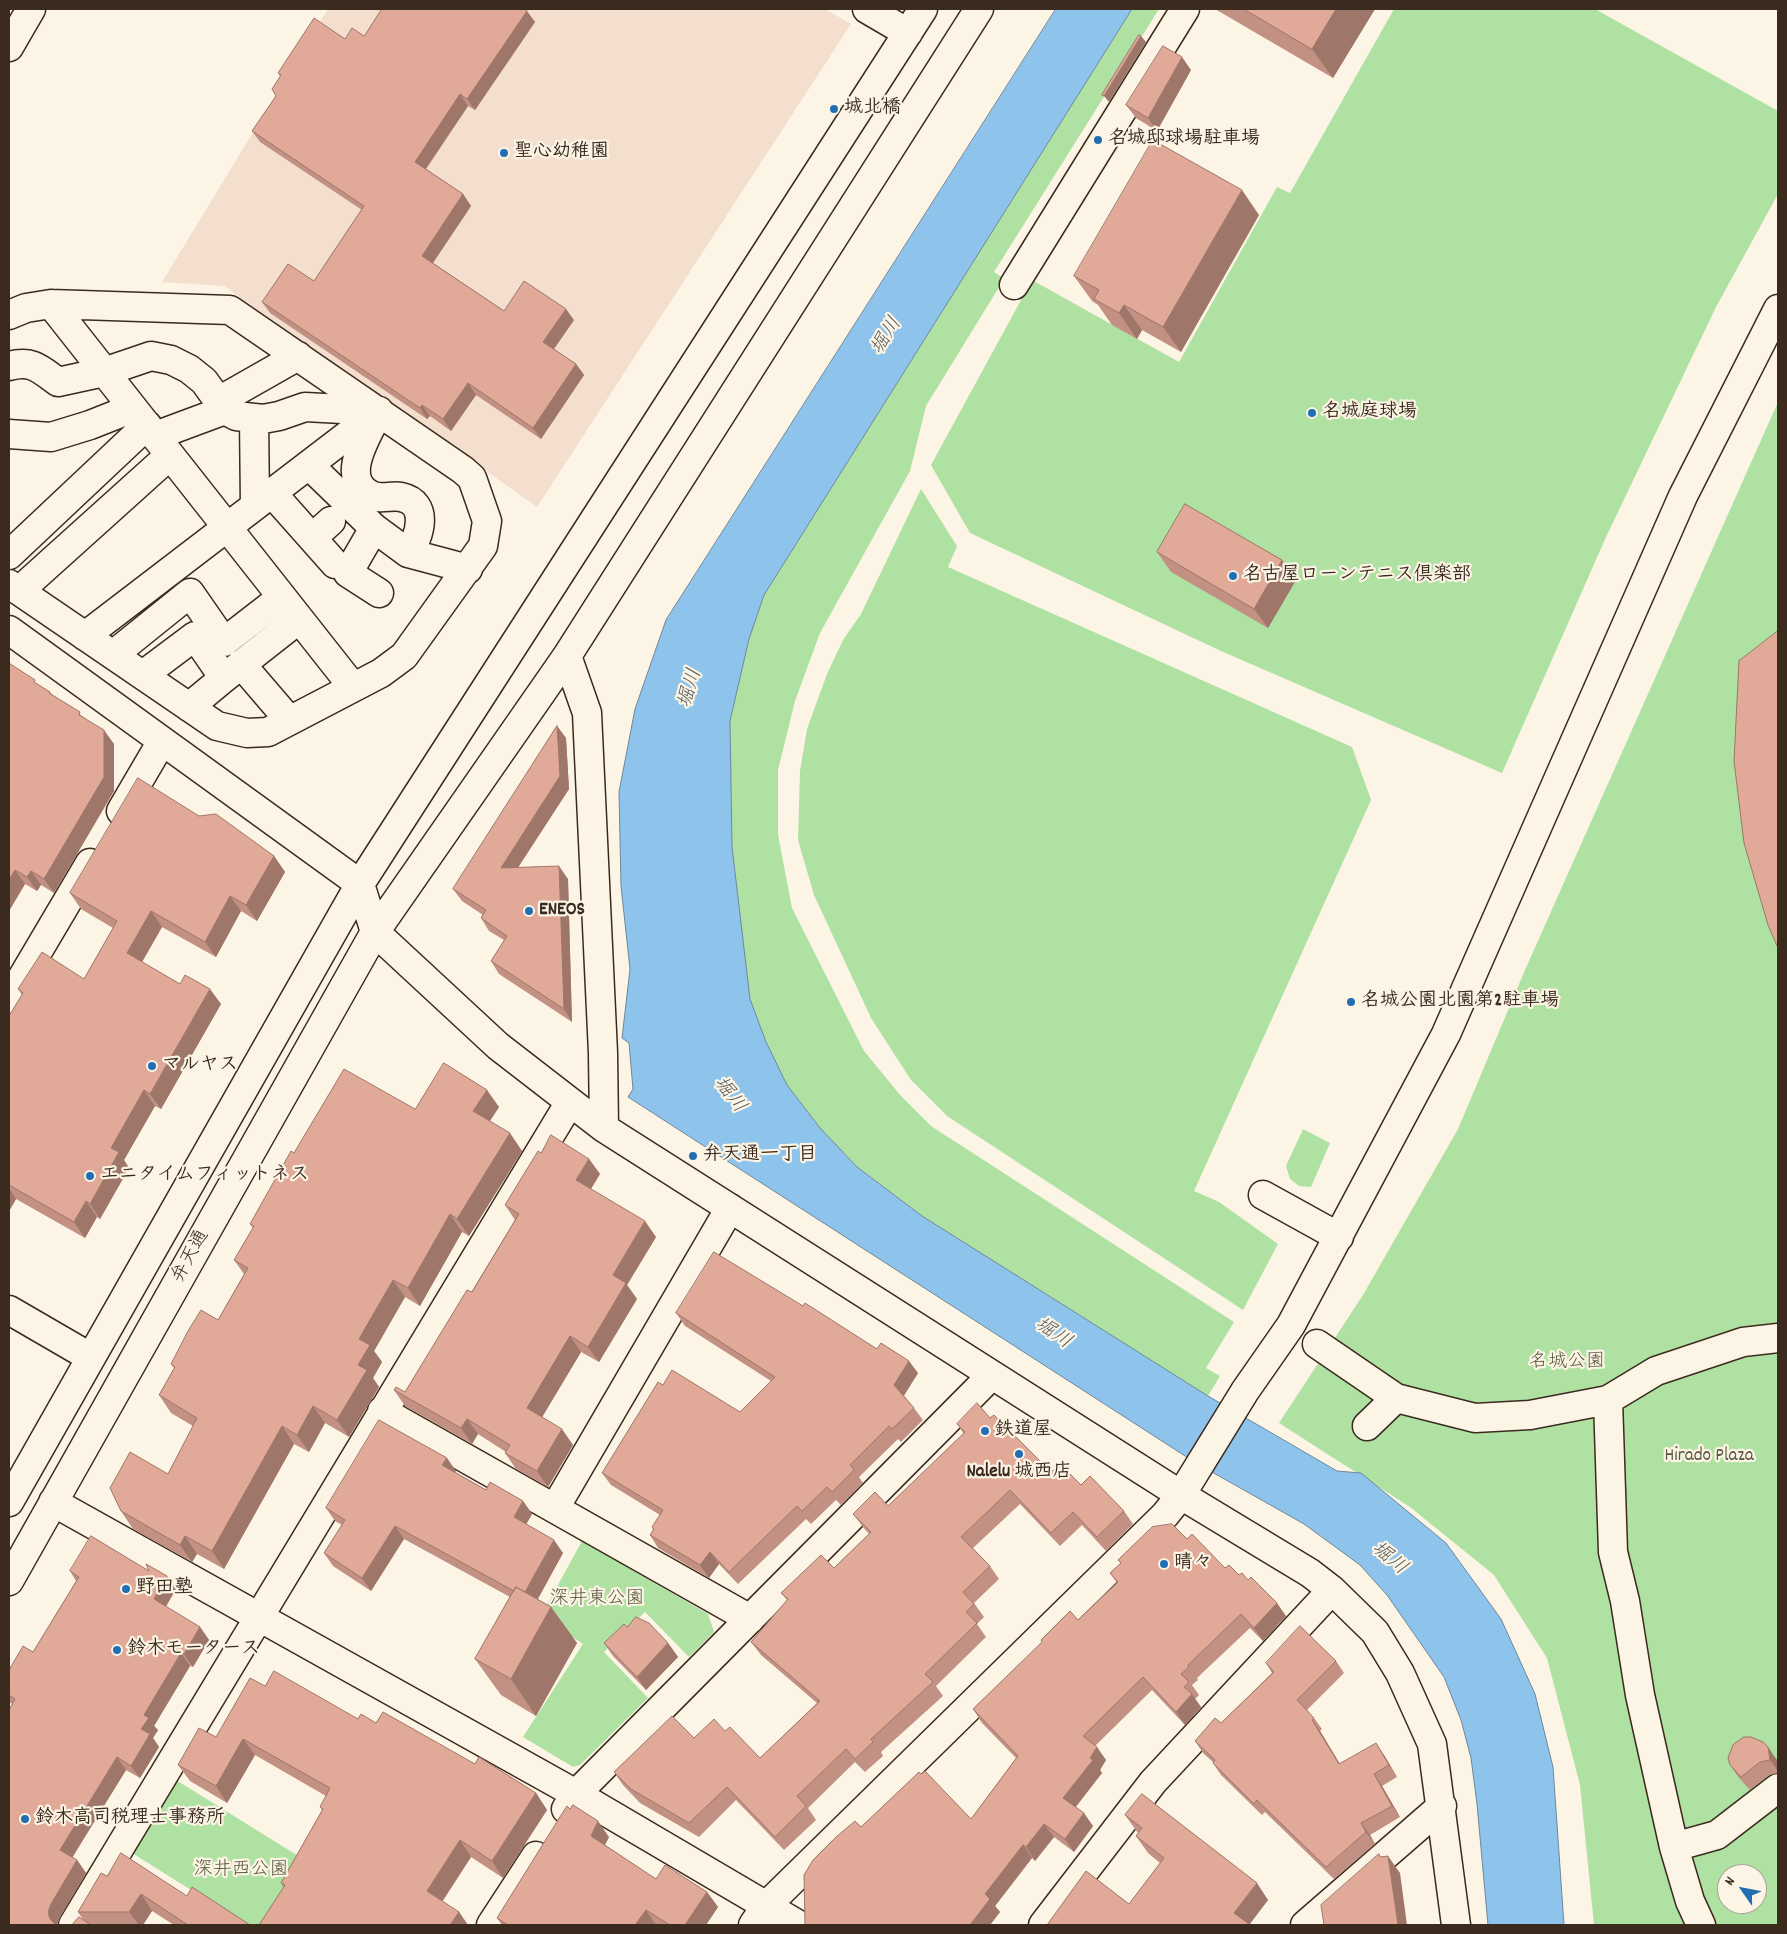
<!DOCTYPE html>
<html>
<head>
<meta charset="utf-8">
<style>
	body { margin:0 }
	#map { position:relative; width:1787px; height:1934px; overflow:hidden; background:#fcf5e5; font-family:Dekko,sans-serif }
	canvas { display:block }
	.frame { position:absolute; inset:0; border:10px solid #3b2a1e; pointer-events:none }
	.north { position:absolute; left:1717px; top:1864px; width:50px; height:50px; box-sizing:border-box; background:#fcf5e5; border:1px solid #afa495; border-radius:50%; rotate:303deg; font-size:14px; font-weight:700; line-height:20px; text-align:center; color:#3b2a1e }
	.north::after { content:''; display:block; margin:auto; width:18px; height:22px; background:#1f6fb2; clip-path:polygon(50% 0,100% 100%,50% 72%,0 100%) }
</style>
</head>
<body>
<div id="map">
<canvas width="1787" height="1934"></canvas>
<div class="frame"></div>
<div class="north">N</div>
</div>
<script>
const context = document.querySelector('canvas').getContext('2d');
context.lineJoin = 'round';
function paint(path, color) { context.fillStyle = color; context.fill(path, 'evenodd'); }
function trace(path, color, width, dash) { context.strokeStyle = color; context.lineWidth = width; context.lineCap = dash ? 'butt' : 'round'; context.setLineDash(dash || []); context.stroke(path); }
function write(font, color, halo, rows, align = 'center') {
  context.font = font + ' Dekko,"Klee One",sans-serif'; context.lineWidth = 4.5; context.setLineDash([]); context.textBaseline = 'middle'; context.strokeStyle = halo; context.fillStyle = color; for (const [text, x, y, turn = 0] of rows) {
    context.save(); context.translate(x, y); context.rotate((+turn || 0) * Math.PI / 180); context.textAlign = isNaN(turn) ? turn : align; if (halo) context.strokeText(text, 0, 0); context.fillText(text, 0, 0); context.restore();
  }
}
const built = new Path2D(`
	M328 9H825L851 24 537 507 224 286 162 282Z`);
const green = new Path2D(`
	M1132 9H1159L994 272 1004 279 926 406 910 471 820 633 795 701 778 770V835L792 908 864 1051 901 1096 931 1126 1234 1322 1206 1368 1220 1376 1208 1396 922 1216 857 1167 820 1128 787 1085 766 1042 750 999 732 847 730 721 749 639 764 595Z
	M1394 9H1595L1778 111V194L1716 307 1606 537 1502 773 1221 651 970 533 931 465 1032 280 1179 362 1277 187 1290 193Z
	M1778 402V1925H1594L1580 1785 1547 1658 1494 1575 1410 1507 1279 1423 1363 1295 1458 1129 1525 970ZM1727 1874H1757V1904H1727Z
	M921 489 957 546 948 567 1352 747 1371 800 1194 1191 1219 1202 1278 1244 1243 1310 947 1116 911 1080 871 1018 814 895 798 840 800 771 807 729 827 674 843 640 861 614Z
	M1303 1129 1330 1143 1311 1187 1299 1186 1290 1179 1286 1166Z
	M582 1541 708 1614 714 1632 689 1657 645 1612 604 1652 648 1698 580 1765 573 1767 523 1737 583 1644 541 1616Z
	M176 1780 303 1859 263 1925H247L132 1853Z`);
const water = new Path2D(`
	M1056 9H1132L764 595 749 639 730 721 732 847 750 999 766 1042 787 1085 820 1128 857 1167 922 1216 1208 1396 1337 1471 1361 1473 1446 1543 1501 1619 1535 1694 1553 1767 1564 1925H1488L1477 1804 1471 1758 1461 1720 1444 1677 1387 1595 1360 1565 1304 1524 1196 1463 628 1097 633 1089 629 1043 622 1038 630 969 621 886 619 792 635 709 666 620Z`);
const minor = new Path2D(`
	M867 9 908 33
	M9 47 31 9
	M1014 285 1185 9
	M51 304 353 687
	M9 315 26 308 51 304 230 310 463 470 472 478 487 521 483 546 404 656 381 673 268 732 247 733 217 726 9 584
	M9 366C32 360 39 368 58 382L104 372 151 356 171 360 189 369 204 381 225 410 236 416 263 419 279 416 305 407 379 411
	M217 402 298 356
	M376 417C366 438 339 479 371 495 381 500 391 495 401 497 430 503 420 537 408 553
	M254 418 255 506
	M9 434 51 437 90 425 133 408
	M155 436 225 410
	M309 465 374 528 408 553 468 569
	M272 493 335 564
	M374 528 348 573 379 593
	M312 538 331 521
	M9 555 147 425
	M19 591 170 455
	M9 630 360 884 375 932 498 1046 604 1128 1181 1495 1310 1573 1332 1590 1375 1632 1400 1673 1432 1744 1456 1925
	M85 636 379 411
	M113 655 190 593 224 642 282 597
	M567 656 587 713 603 1053 604 1128
	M241 664 289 720
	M143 675 195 636 224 678 299 619
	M189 707 224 678
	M121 811 162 741
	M9 1000 90 863
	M1263 1195 1339 1237
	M9 1310 90 1357
	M1317 1344 1396 1398 1475 1418 1530 1415 1608 1400 1656 1371 1743 1342 1778 1338
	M1608 1400 1613 1552 1625 1601 1640 1695 1674 1847 1690 1901 1701 1925
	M382 1411 750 1619
	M1367 1426 1396 1398
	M9 1502 360 884 923 9
	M53 1502 576 1794 799 1925
	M555 1508 730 1208
	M9 1581 375 932 567 656 979 9
	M566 1809 576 1794 992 1375
	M1674 1847 1717 1835 1778 1788
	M73 1925 570 1102
	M491 1925 536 1856
	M753 1925 766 1906 1165 1515 1181 1495 1245 1391 1291 1325 1446 1034 1683 496 1778 309
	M1043 1925 1153 1782 1332 1590
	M1305 1925 1442 1806`);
const wall = new Path2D(`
	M1215 9H1375L1333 78Z
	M535 22 475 110 468 106 426 169 463 194 471 206 433 263 504 311 574 320 554 349 576 364 584 375 541 439 476 395 451 431 430 416 427 419 270 313 262 302 314 281 362 210 260 142 252 131 276 96 280 76 278 73 345 39 364 36Z
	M1191 70 1157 131 1136 118 1126 105Z
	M1259 215 1181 352 1142 330 1137 339 1112 325 1098 305 1092 301 1074 276Z
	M1157 552 1296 580 1268 628 1171 572Z
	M9 663 37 684 50 692 53 695 85 718 114 744V791L54 893 41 885 37 891 25 884 9 911Z
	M557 726 566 738 569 789 518 867 568 879 572 1022 499 974 491 961 504 940 489 931 481 918 483 915 462 901 453 889Z
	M199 816 274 856 285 872 257 921 241 911 216 957 162 927 142 962 180 984 221 1004 161 1109 155 1106 124 1160 129 1168 100 1219 97 1217 85 1238 16 1199 9 1211V1016L22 995 18 989 84 979 113 928 81 909 70 893Z
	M499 1107 490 1121 522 1151 469 1236 462 1232 420 1306 405 1297 374 1351 382 1362 373 1378 379 1387 349 1437 325 1423 309 1452 294 1444 224 1569 197 1554 192 1562 133 1529 121 1511 168 1474 193 1426 171 1413 159 1395 174 1368 171 1364 218 1320 244 1274 234 1260 253 1228 250 1224 294 1153 415 1109Z
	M541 1153 589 1159 600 1174 591 1189 656 1237 627 1285 637 1299 599 1362 581 1352 542 1417 573 1445 548 1487 516 1469 505 1453 506 1452 478 1434 472 1444 405 1406 394 1390 405 1392 472 1292 515 1220 505 1205Z
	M803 1306 918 1373 904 1396 914 1408 923 1420 901 1442 898 1439 859 1477 863 1483 841 1505 836 1500 811 1524 806 1519 738 1584 719 1564 709 1578 658 1548 650 1535 653 1530 652 1527 660 1515 611 1485 602 1473 663 1385 740 1412 771 1381 685 1326 676 1313Z
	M990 1418 1051 1472 1081 1485 1124 1511 1133 1524 1106 1551 1082 1525 1060 1546 1020 1504 973 1548 990 1566 999 1579 974 1603 984 1617 977 1624 986 1637 936 1686 943 1696 881 1752 883 1756 865 1772 855 1762 808 1808 816 1820 784 1850 736 1800 699 1837 640 1803 623 1785 614 1772 694 1738 725 1731 760 1758 817 1703 761 1655 751 1642 787 1600 781 1593 834 1568 869 1534 863 1527 853 1514 888 1506 964 1434 957 1424Z
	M456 1471 455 1472 486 1490 523 1501 532 1514 526 1524 563 1553 538 1599 551 1607 577 1643 536 1716 501 1695 475 1659 510 1597 404 1539 371 1591 333 1566 324 1553 342 1525 335 1521 326 1508Z
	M1187 1539 1225 1568 1248 1580 1286 1616 1263 1641 1250 1628 1197 1678 1198 1680 1192 1685 1199 1695 1195 1699 1201 1707 1185 1725 1152 1690 1095 1746 1106 1760 1100 1770 1102 1773 1076 1807 1093 1826 1074 1852 1054 1837 1035 1861 1032 1858 995 1906 1000 1912 990 1925H805L861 1827 971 1819 1016 1758 982 1723 973 1709 1078 1620 1117 1583 1110 1573 1121 1563 1118 1560Z
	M70 1571 176 1589 166 1607 200 1627 209 1640 193 1667 190 1666 154 1726 158 1730 153 1738 159 1747 140 1778 126 1770 72 1857 77 1860 86 1873 60 1917 57 1925 12 1704 9 1702V1670L33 1652 76 1581Z
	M627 1627 668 1643 678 1657 646 1690 613 1656 604 1643Z
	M1336 1661 1344 1673 1307 1710 1314 1718 1322 1729 1320 1731 1340 1764 1384 1755 1397 1777 1382 1786 1400 1817 1370 1835 1375 1844 1334 1879 1265 1812 1262 1815 1221 1775 1213 1763V1762L1203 1753 1195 1741 1221 1723 1272 1673 1266 1663Z
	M265 1686 358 1719 376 1723 475 1764 536 1793 547 1810 503 1878 471 1857 442 1902 459 1912 468 1925H259L284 1888 281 1883 322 1810 320 1807 326 1796 255 1755 227 1803 190 1781 178 1765 216 1737Z
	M1733 1745 1777 1760 1778 1773 1769 1775 1750 1790 1739 1778 1730 1765Z
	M1125 1815 1268 1900 1249 1925 1129 1904 1160 1863 1148 1853 1136 1836 1138 1833Z
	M609 1837 605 1845 656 1879 707 1892 718 1907 706 1925H502L497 1918Z
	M107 1876 187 1896 250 1925H174L152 1911 143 1925H72L84 1921 78 1912Z`);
const shadedWall = new Path2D(`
	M1336 9H1375L1333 78 1312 49Z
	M527 11 535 22 475 110 467 99Z
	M1141 36 1146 42 1109 102 1104 96Z
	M1182 57 1191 70 1157 131 1148 118Z
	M460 94 468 106 423 173 415 162Z
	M1242 190 1259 215 1181 352 1163 327Z
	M463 194 471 206 430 267 422 256Z
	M1124 305 1142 330 1137 339 1119 313Z
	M566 309 574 320 551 353 543 342Z
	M576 364 584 375 541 439 533 428Z
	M468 383 476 395 451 431 443 419Z
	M422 405 430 416 427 419 420 408Z
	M1282 560 1296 580 1268 628 1254 609Z
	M557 726 566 738 569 789 510 880 501 868Z
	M104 730 114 744V791L54 893 44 879Z
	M274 856 285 872 257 921 246 905Z
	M559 866 568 879 572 1022 564 1009Z
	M15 870 25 884 9 911V880Z
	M31 871 41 885 37 891 27 877Z
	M230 896 241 911 216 957 205 942Z
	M151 911 162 927 138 969 127 953Z
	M210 989 221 1004 161 1109 150 1094Z
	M144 1090 155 1106 124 1160 129 1168 100 1219 90 1204 111 1148Z
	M487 1090 499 1107 485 1128 473 1111Z
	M510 1133 522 1151 469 1236 457 1219Z
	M589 1159 600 1174 587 1195 576 1180Z
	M9 1188 16 1199 9 1211Z
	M86 1201 97 1217 85 1238 74 1222Z
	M450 1214 462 1232 420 1306 408 1288Z
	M645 1221 656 1237 627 1285 637 1299 599 1362 588 1347 613 1275Z
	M393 1280 405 1297 374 1351 382 1362 373 1378 379 1387 349 1437 337 1420 358 1365 359 1339Z
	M570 1336 581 1352 538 1424 527 1408Z
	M909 1361 918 1373 902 1398 894 1385Z
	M313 1406 325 1423 309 1452 297 1435Z
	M467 1419 478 1434 472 1444 461 1428Z
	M282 1426 294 1444 224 1569 212 1551Z
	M562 1429 573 1445 548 1487 537 1471Z
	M447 1458 456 1471 451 1478 442 1465Z
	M523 1501 532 1514 523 1530 514 1517Z
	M395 1526 404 1539 371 1591 362 1578Z
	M185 1536 197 1554 192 1562 180 1545Z
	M554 1540 563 1553 532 1609 523 1596Z
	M710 1552 719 1564 709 1578 700 1565Z
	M167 1576 176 1589 162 1612 154 1599Z
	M1277 1603 1286 1616 1263 1641 1254 1628Z
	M551 1607 577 1643 536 1716 511 1679Z
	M200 1627 209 1640 193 1667 184 1654Z
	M668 1643 678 1657 646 1690 637 1677Z
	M181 1653 190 1666 154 1726 158 1730 153 1738 159 1747 140 1778 131 1766 144 1715Z
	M1192 1694 1201 1707 1185 1725 1176 1712Z
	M1312 1720 1320 1731 1347 1776 1339 1764Z
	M243 1739 255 1755 227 1803 216 1786Z
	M1376 1743 1384 1755 1397 1777 1389 1765Z
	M1097 1747 1106 1760 1100 1770 1102 1773 1072 1811 1063 1798Z
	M1768 1747 1777 1760 1778 1771 1770 1760Z
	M117 1757 126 1770 69 1863 60 1850Z
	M1374 1774 1382 1786 1400 1817 1392 1806Z
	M536 1793 547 1810 503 1878 492 1861Z
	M1084 1813 1093 1826 1074 1852 1065 1839Z
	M598 1821 609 1837 601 1852 591 1836Z
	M1361 1823 1370 1835 1375 1844 1366 1832Z
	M1044 1824 1054 1837 1035 1861 1026 1847Z
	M460 1840 471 1857 438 1908 427 1891Z
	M1023 1845 1032 1858 995 1906 1000 1912 990 1925H970L985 1894Z
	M1388 1856 1400 1873 1407 1925H1398Z
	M77 1860 86 1873 60 1917 57 1925H54L50 1919 48 1912 51 1904Z
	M1257 1883 1268 1900 1249 1925H1243L1234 1913Z
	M707 1892 718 1907 706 1925H685Z
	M141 1894 152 1911 143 1925H139L129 1912Z
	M646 1910 656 1925H635Z
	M459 1912 468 1925H450Z`);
const building = new Path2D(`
	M382 9H524L527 11 467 99 460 94 415 162 463 194 422 256 504 311 524 281 566 309 543 342 576 364 533 428 468 383 443 419 422 405 420 408 262 302 288 264 314 281 364 206 252 131 276 96 272 89 281 75 278 73 314 18 345 39 352 28 364 36Z
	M1244 9H1336L1312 49Z
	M1139 35 1141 36 1104 96 1102 95Z
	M1163 46 1182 57 1148 118 1126 105Z
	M1153 140 1242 190 1163 327 1124 305 1119 313 1094 299 1099 290 1074 276Z
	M1185 504 1282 560 1254 609 1157 552Z
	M1778 631V948L1768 925 1744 843 1734 761 1739 661Z
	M9 663 35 680 34 682 50 692 49 693 80 712 79 715 104 730V777L44 879 31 871 27 877 15 870 9 880Z
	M557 726 560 776 501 868 559 866 564 1009 491 961 507 936 481 918 486 910 453 889Z
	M138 778 199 816 216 814 274 856 246 905 230 896 205 942 151 911 127 953 180 984 185 975 210 989 150 1094 144 1090 111 1148 119 1152 90 1204 86 1201 74 1222 9 1185V1016L23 993 18 989 42 952 84 979 117 921 70 893Z
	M444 1063 487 1090 473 1111 510 1133 457 1219 450 1214 408 1288 393 1280 359 1339 370 1345 358 1365 367 1370 337 1420 313 1406 297 1435 282 1426 212 1551 185 1536 180 1545 121 1511 110 1488 130 1452 168 1474 197 1418 159 1395 175 1367 171 1364 188 1331 201 1310 218 1320 248 1268 234 1260 254 1226 250 1224 291 1151 294 1153 344 1069 415 1109Z
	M551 1135 589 1159 576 1180 645 1221 613 1275 626 1283 588 1347 570 1336 527 1408 562 1429 537 1471 505 1453 510 1445 467 1419 461 1428 394 1390 396 1387 405 1392 467 1290 472 1292 519 1214 505 1205 538 1151 541 1153Z
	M714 1252 803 1306 805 1303 877 1349 881 1343 909 1361 894 1385 914 1408 892 1429 889 1426 850 1465 854 1470 832 1492 827 1487 802 1511 797 1506 729 1572 710 1552 700 1565 650 1535 654 1529 652 1527 663 1510 602 1473 658 1382 663 1385 672 1370 740 1412 775 1377 676 1313Z
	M977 1403 990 1418 994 1415 1051 1472 1060 1464 1081 1485 1090 1476 1124 1511 1097 1537 1073 1512 1051 1533 1010 1490 961 1537 990 1566 963 1592 974 1604 966 1612 977 1623 925 1674 933 1682 871 1739 873 1742 855 1759 846 1749 797 1796 806 1806 775 1837 727 1787 689 1823 631 1789 614 1772 672 1716 694 1738 714 1719 725 1731 730 1727 760 1758 820 1701 751 1642 788 1599 781 1593 821 1555 834 1568 871 1532 853 1514 875 1492 888 1506 965 1432 957 1424Z
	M379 1420 447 1458 442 1465 486 1490 490 1482 523 1501 514 1517 554 1540 525 1592 516 1587 514 1591 395 1526 362 1578 324 1553 345 1520 326 1508Z
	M1172 1524 1187 1539 1192 1534 1225 1568 1229 1565 1239 1575 1242 1573 1248 1580 1251 1577 1277 1603 1254 1628 1241 1614 1188 1665 1189 1667 1181 1674 1189 1682 1184 1687 1192 1694 1176 1712 1143 1677 1083 1736 1097 1747 1090 1758 1093 1760 1063 1798 1084 1813 1065 1839 1044 1824 1026 1847 1023 1845 985 1894 990 1899 970 1925H805L804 1875 813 1860 836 1837 855 1821 861 1827 919 1772 921 1774 925 1771 971 1819 1018 1756 973 1709 1042 1642 1041 1640 1070 1611 1078 1620 1118 1582 1110 1573 1121 1563 1118 1560 1152 1527Z
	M91 1536 149 1571 146 1564 167 1576 154 1599 200 1627 184 1654 181 1653 144 1715 149 1718 141 1729 150 1734 131 1766 117 1757 60 1850 77 1860 51 1904 48 1912 50 1919 56 1925H9V1710L15 1699 9 1695V1670L23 1646 33 1652 79 1577 70 1571Z
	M516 1587 551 1607 511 1679 475 1659Z
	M636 1617 649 1623 668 1643 637 1677 604 1643 624 1624 627 1627Z
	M1300 1626 1336 1661 1297 1700 1314 1718 1312 1720 1339 1764 1376 1743 1389 1765 1374 1774 1392 1806 1361 1823 1366 1832 1326 1867 1257 1800 1254 1804 1213 1763 1215 1760 1195 1741 1215 1718 1221 1723 1274 1672 1266 1663Z
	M274 1671 358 1719 361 1714 376 1723 383 1712 475 1764 479 1757 536 1793 492 1861 460 1840 427 1891 459 1912 450 1925H259L285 1885 281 1883 323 1809 320 1807 330 1788 243 1739 216 1786 178 1765 199 1728 216 1737 250 1678 265 1686Z
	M1744 1737H1751L1763 1742 1768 1747 1770 1760 1760 1762 1741 1777 1730 1765 1728 1758 1733 1745Z
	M1142 1794 1257 1883 1234 1913 1249 1924 1248 1925H1047L1086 1871 1129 1904 1164 1858 1136 1836 1142 1828 1125 1815Z
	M573 1805 598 1821 591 1836 656 1879 665 1865 707 1892 685 1925H670L646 1910 635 1925H508L497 1918 563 1812 567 1806 570 1809Z
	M121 1853 187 1896 192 1887 250 1925H188L141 1894 129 1912H78L101 1873 107 1876Z
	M1379 1854 1380 1857 1388 1856 1398 1925H1324L1321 1905Z
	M79 1917 91 1925H72Z`);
const markers = [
	[834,109,5,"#1f6fb2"],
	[1098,140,5,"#1f6fb2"],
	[504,153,5,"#1f6fb2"],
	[1312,413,5,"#1f6fb2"],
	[1233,576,5,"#1f6fb2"],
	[529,911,5,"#1f6fb2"],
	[1351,1002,5,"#1f6fb2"],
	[152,1066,5,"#1f6fb2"],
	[693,1156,5,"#1f6fb2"],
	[90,1176,5,"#1f6fb2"],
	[985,1431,5,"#1f6fb2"],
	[1019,1454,5,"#1f6fb2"],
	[1164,1564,5,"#1f6fb2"],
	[126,1589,5,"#1f6fb2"],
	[117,1650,5,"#1f6fb2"],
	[25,1819,5,"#1f6fb2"]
];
const poiNames = [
	["城北橋",844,109],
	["名城邸球場駐車場",1108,140],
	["聖心幼稚園",514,153],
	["名城庭球場",1322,413],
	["名古屋ローンテニス倶楽部",1243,576],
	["ENEOS",539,911],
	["名城公園北園第2駐車場",1361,1002],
	["マルヤス",162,1066],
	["弁天通一丁目",703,1156],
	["エニタイムフィットネス",100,1176],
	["鉄道屋",995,1431],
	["Nalelu 城西店",1019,1473,"center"],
	["晴々",1174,1564],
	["野田塾",136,1589],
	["鈴木モータース",127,1650],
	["鈴木高司税理士事務所",35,1819]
];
const streetNames = [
	["弁天通",192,1257,-61]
];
const parkNames = [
	["名城公園",1567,1363],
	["Hirado Plaza",1709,1457],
	["深井東公園",597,1600],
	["深井西公園",241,1871]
];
const waterNames = [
	["堀川",888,337,-58],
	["堀川",692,689,-74],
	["堀川",728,1096,52],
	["堀川",1052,1335,34],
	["堀川",1388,1560,39]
];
paint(built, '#f4dece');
paint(green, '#aee1a2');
paint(water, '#8ec4ec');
trace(water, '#6d869a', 1);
trace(minor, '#3b2a1e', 31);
trace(minor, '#fcf5e5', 28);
paint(wall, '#c29183');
paint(shadedWall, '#9e766a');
paint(building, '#e1a998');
trace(building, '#9e766a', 1);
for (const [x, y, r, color] of markers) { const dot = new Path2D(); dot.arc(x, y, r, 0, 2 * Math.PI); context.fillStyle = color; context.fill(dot); trace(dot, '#fcf5e5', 2); }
write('bold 19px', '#3b2a1e', '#fcf5e5', poiNames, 'left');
write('19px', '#3b2a1e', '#fcf5e5', streetNames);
write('19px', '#58583f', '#fcf5e5', parkNames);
write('italic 20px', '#54585c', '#fcf5e5', waterNames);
</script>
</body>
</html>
